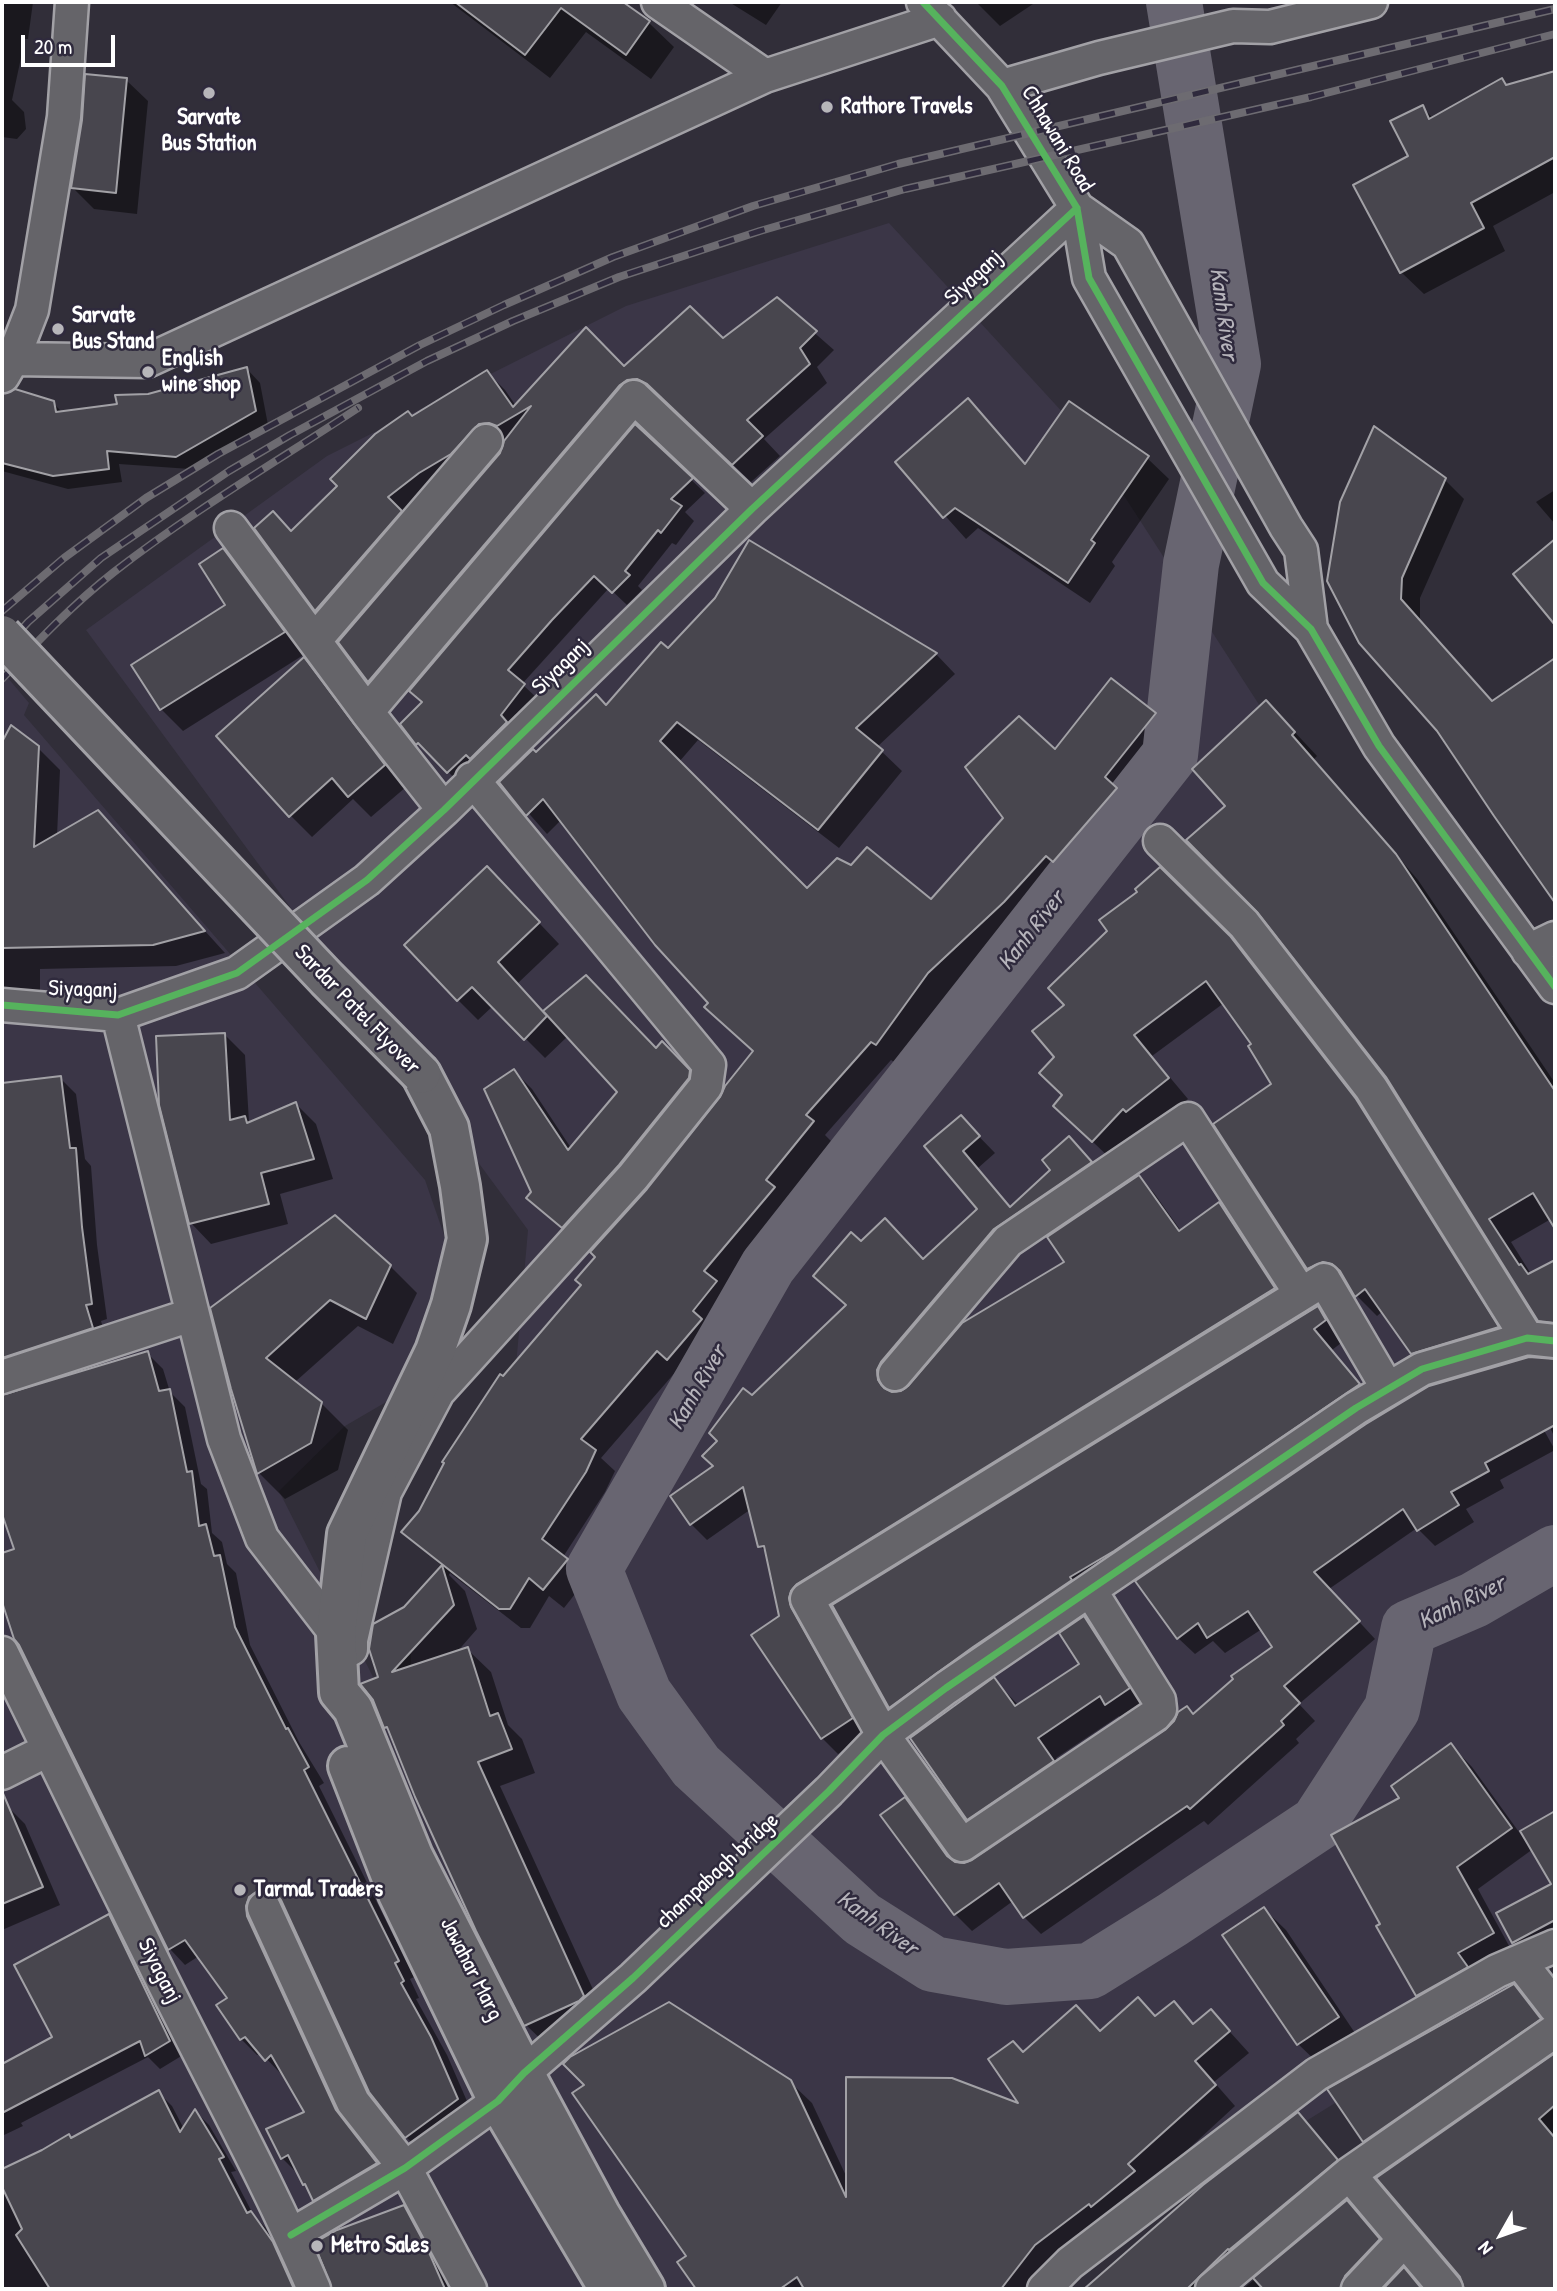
<!DOCTYPE html>
<html>
<head>
<meta charset="utf-8">
<style>
	body { margin:0 }
	#map { position:relative; width:1557px; height:2291px; overflow:hidden; background:#312e39; font-family:"Patrick Hand",sans-serif }
	canvas { display:block }
	.frame { position:absolute; inset:0; border:4px solid #fff; pointer-events:none }
	.north { position:absolute; left:1466px; top:2200px; width:70px; height:70px; -webkit-text-stroke:5px #2f2a3d; paint-order:stroke; rotate:230deg; font-size:19px; font-weight:700; line-height:28px; text-align:center; color:#fff }
	.north::after { content:''; display:block; margin:auto; width:24px; height:32px; background:#fff; clip-path:polygon(50% 0,100% 100%,50% 72%,0 100%) }
	.scale { position:absolute; left:21px; top:35px; width:94px; height:32px; box-sizing:border-box; border:4px solid #fff; border-top:0; padding-left:9px; font-size:21px; line-height:24px; white-space:nowrap; color:#fff; -webkit-text-stroke:5px #2f2a3d; paint-order:stroke }
</style>
</head>
<body>
<div id="map">
<canvas width="1557" height="2291"></canvas>
<div class="frame"></div>
<div class="north">N</div>
<div class="scale">20 m</div>
</div>
<script>
const context = document.querySelector('canvas').getContext('2d');
context.lineJoin = 'round';
function paint(path, color) { context.fillStyle = color; context.fill(path, 'evenodd'); }
function trace(path, color, width, dash) { context.strokeStyle = color; context.lineWidth = width; context.lineCap = dash ? 'butt' : 'round'; context.setLineDash(dash || []); context.stroke(path); }
function write(font, color, halo, rows, align = 'center') {
  context.font = font + ' "Patrick Hand",sans-serif'; context.lineWidth = 5; context.setLineDash([]); context.textBaseline = 'middle'; context.strokeStyle = halo; context.fillStyle = color; for (const [text, x, y, turn = 0] of rows) {
    context.save(); context.translate(x, y); context.rotate((+turn || 0) * Math.PI / 180); context.textAlign = isNaN(turn) ? turn : align; if (halo) context.strokeText(text, 0, 0); context.fillText(text, 0, 0); context.restore();
  }
}
const built = new Path2D(`
	M889 223 1088 440 1375 884 1555 1137V1961L1356 2090 1081 2261 1057 2289H2V671L29 703 24 715 425 1180 469 1307 393 1398 345 1426 279 1491 411 1752V1650L508 1456 528 1230 86 630 327 456 626 306Z`);
const shadow = new Path2D(`
	M2 2H33L28 39H25L12 100 24 112 26 129 17 139 2 137Z
	M450 2H620L649 23 674 47 651 79 586 32 550 78Z
	M729 2H782L766 25Z
	M976 2H1036L1000 26Z
	M1555 73V192L1493 226 1505 251 1424 294 1401 272 1410 157 1422 107 1433 118 1502 81 1508 87Z
	M126 80 148 101 137 214 94 209 73 188Z
	M777 300 834 350 817 367 827 383 764 439 780 456 751 482 667 401 657 396 646 397 387 699 369 681 340 642 501 454 506 441 498 442 335 628 317 610 256 529 292 533 412 418 487 372 505 390 516 406 624 368 723 340Z
	M247 369 260 383 268 425 190 469 119 464 122 482 68 489 2 471V396L53 403 63 413 119 406Z
	M968 401 1027 465 1147 458 1169 479 1112 562 1115 566 1090 603 978 528 966 539 897 462Z
	M636 426 705 493 685 512 694 521 676 545 672 543 638 586 642 590 627 605 609 588 522 684 538 699 462 786 432 755 431 757 417 743 424 703Z
	M1445 480 1464 499 1420 598V620L1493 703 1555 660V899L1438 729 1360 642Z
	M1555 490V524L1536 502Z
	M750 542 936 654 955 674 877 747 902 771 839 848 698 740 679 762 807 891 931 902 1006 818 1055 751 1155 714 1174 734 1124 798 1135 809 1073 880 1066 874 1024 922 948 993 897 1064 891 1060 825 1135 832 1142 786 1200 793 1208 723 1290 735 1302 712 1331 721 1340 688 1378 678 1369 601 1458 615 1471 605 1492 563 1557 586 1580 564 1608 549 1596 530 1628H521L450 1573 449 1575 465 1591 477 1629 456 1653 467 1649 491 1672 508 1725 522 1739 535 1773 500 1786 607 2020 550 2048 526 2025 391 1732 386 1727 380 1678 405 1609 443 1567 404 1532 420 1512 503 1379 583 1286 649 1190 722 1098 754 1052 711 1003 561 820 547 834 501 782 536 755 607 707 668 651 716 599Z
	M223 551 245 572 305 654 183 731 161 709 227 605Z
	M304 660 325 681 406 787 371 817 353 799 312 837 290 815Z
	M1289 726 1317 756 1314 759 1418 880 1555 1083V1226L1551 1219 1511 1242 1531 1274 1555 1262V1336L1539 1320 1228 806Z
	M11 728 38 748 60 770 57 836 97 812 225 953 176 966 40 969V993L2 987V745Z
	M1160 870 1250 959 1376 1121 1517 1347 1433 1373 1412 1353 1383 1311 1377 1316 1357 1296 1349 1282 1344 1281 1328 1288 1308 1268 1273 1084 1253 1044 1224 1003 1152 1056 1188 1099 1148 1131 1144 1128 1113 1161 1075 1125 1064 1095 1056 1057 1066 1005 1109 932Z
	M507 889 559 944 517 984 543 1013 586 978 656 1050 680 1062 707 1091 581 1245 529 1198 533 1193 514 1071 532 1089 571 1148 620 1092 568 1036 545 1058 493 1006 478 1020 458 1000Z
	M225 1035 245 1055 249 1122 250 1123 296 1104 316 1124 333 1179 280 1194 288 1224 211 1244 191 1223Z
	M60 1078 76 1094 85 1159 91 1166 97 1245 107 1319 101 1321 108 1344 2 1385V1084Z
	M961 1118 995 1153 978 1168 1011 1208 1053 1170 1069 1138 1107 1178 1010 1245 892 1387 893 1394 901 1393 1066 1262 1139 1177 1154 1193 1181 1231 1219 1204 1235 1220 1290 1305 813 1599 867 1735 838 1754 822 1738 754 1636 781 1617 767 1553 760 1546 751 1509 707 1540 691 1524 715 1466 719 1441 752 1398 847 1306 815 1276 861 1243 923 1261 979 1209 927 1146Z
	M390 1266 417 1293 393 1344 358 1326 295 1382 321 1403 348 1430 338 1470 285 1499 259 1473 212 1309Z
	M1317 1308 1337 1327 1345 1340 1332 1350 1378 1405 910 1726 890 1707Z
	M147 1353 163 1369 170 1392 185 1407 201 1484 207 1489 212 1533 222 1542 227 1564 236 1573 250 1645 299 1742 324 1783 319 1786 414 1977 410 1979 419 1998 416 1999 447 2055 473 2115 422 2153 406 2137 370 2091 284 1905 272 1907 263 1933 352 2128 392 2180 331 2215 315 2200 299 2175 282 2158 306 2112 284 2074 282 2075 261 2053 257 2055 241 2039 230 1998 199 1956 185 1965 170 1949 20 1644 15 1638 2 1597V1555L17 1551 5 1519 2 1518V1397Z
	M1544 1360 1555 1371V1438L1542 1411 1536 1416 1555 1450 1500 1480 1504 1488 1466 1509 1474 1522 1435 1546 1417 1528 1329 1589 1375 1639 1299 1704 1315 1721 1296 1739 1299 1743 1208 1825 1204 1821 1041 1934 1024 1917 1013 1901 972 1931 955 1914 883 1815 905 1799 921 1816 956 1864 964 1865 973 1862 1194 1716 1275 1647 1262 1629 1225 1653 1213 1641 1195 1654 1178 1638Z
	M1084 1618 1104 1637 1148 1709 1126 1723 1119 1716 1056 1758 1072 1781 987 1838 968 1819 994 1679 1019 1706 1081 1664Z
	M1451 1745 1472 1767 1524 1839 1526 1838 1523 1831 1555 1813V1946L1530 1959 1513 1942 1553 1885 1533 1849 1478 1889 1514 1955 1439 2017 1417 1995 1383 1925 1402 1798Z
	M7 1806 25 1824 60 1905 2 1930V1808Z
	M1264 1909 1286 1930 1359 2039 1320 2065 1298 2044Z
	M109 1916 123 1930 183 2055 160 2069 148 2057 21 2123 23 2126 2 2136V2065L55 2038Z
	M1514 1986 1527 2000 1552 2033 1378 2154 1364 2141Z
	M1174 2003 1195 2025 1211 2011 1249 2053 1214 2082 1235 2106 1037 2289H698L679 2263 688 2256 790 2082 812 2103 848 2180 1022 2106 1023 2054 1156 2018Z
	M1555 2055V2289H1465L1462 2276 1379 2178Z
	M158 2092 172 2106 184 2129 196 2112 209 2125 236 2171 231 2172 254 2216 265 2227 292 2270 300 2289H2V2171L71 2139Z
	M1298 2114 1351 2175 1215 2289H1090Z
	M1347 2202 1393 2254 1360 2289H1243Z
	M403 2207 423 2227 455 2289H340L319 2242Z`);
const river = new Path2D(`
	M1174 2 1233 364 1191 564 1170 755 768 1266 594 1569 644 1694 696 1766 862 1919 933 1964 1006 1977 1090 1971 1172 1920 1318 1823 1392 1709 1409 1628 1474 1600 1555 1553`);
const building = new Path2D(`
	M455 2H623L650 21 626 55 561 8 525 55Z
	M1555 71V157L1471 203 1484 228 1400 273 1353 185 1408 156 1390 121 1423 105 1429 119 1502 78 1506 85Z
	M85 74 127 78 116 193 71 188 82 120Z
	M777 297 817 331 800 348 810 364 747 420 763 436 732 465 647 384 637 379 627 380 620 385 368 682 338 642 500 453 504 441 531 406 497 426 489 423 479 424 451 454 419 473 388 497 402 511 315 611 254 528 273 511 291 531 337 486 330 479 375 434 408 411 412 416 487 370 513 407 586 327 624 366 690 306 723 338Z
	M247 367 256 411 176 457 107 451 109 469 53 476 2 463V394L15 389 54 401 56 412 117 404 115 395 148 394Z
	M968 398 1025 464 1069 401 1149 456 1091 540 1095 543 1068 583 955 508 943 518 895 462Z
	M635 424 693 478 671 499 682 506 661 533 658 530 625 571 630 575 612 593 594 576 552 620 508 670 525 684 501 715 507 722 470 759 466 755 447 773 418 743 416 745 400 724 422 702 409 691Z
	M1374 426 1446 478 1402 578 1401 599 1492 701 1555 658V903L1494 816 1437 731 1359 643 1327 581 1340 502Z
	M1555 539V625L1513 574Z
	M749 540 937 653 856 728 883 750 818 830 677 722 660 741 807 888 837 858 851 865 867 847 931 899 1003 818 965 767 1019 716 1055 749 1111 678 1156 713 1105 777 1117 788 1053 862 1046 856 1004 902 928 973 876 1045 871 1042 806 1115 814 1121 766 1180 775 1187 704 1271 717 1281 693 1311 702 1319 667 1360 657 1351 581 1439 596 1450 586 1472 542 1539 568 1559 543 1590 529 1578 510 1609H499L401 1532 419 1511 444 1463 442 1462 500 1374 503 1376 581 1285 575 1280 595 1257 590 1252 647 1189 720 1097 725 1086 753 1051 704 1007 708 1003 655 945 543 799 526 816 499 782 533 749 536 752 596 694 606 705 661 642 668 648 715 598Z
	M223 548 285 632 160 710 131 665 225 605 199 564Z
	M304 657 385 765 348 797 332 778 289 817 216 736Z
	M1266 700 1295 732 1292 735 1396 854 1555 1091V1229L1533 1193 1489 1219 1519 1265 1521 1264 1528 1274 1555 1260V1323L1538 1321 1386 1077 1258 913 1186 840 1225 806 1192 769Z
	M11 725 39 746 34 847 98 810 205 931 153 945 2 948V742Z
	M487 866 540 922 498 962 547 1016 524 1040 472 987 457 1001 404 945Z
	M1160 867 1230 936 1356 1099 1499 1327 1411 1354 1365 1289 1355 1297 1340 1271 1332 1264 1323 1262 1307 1269 1213 1124 1271 1084 1248 1046 1251 1044 1206 981 1134 1035 1169 1078 1126 1112 1123 1109 1092 1142 1053 1106 1062 1095 1039 1073 1054 1057 1032 1031 1064 1005 1048 988 1107 931 1099 920 1137 892 1135 889Z
	M586 975 656 1048 662 1041 690 1070 689 1078 619 1165 562 1228 526 1198 531 1192 484 1089 514 1069 568 1150 617 1092 543 1011Z
	M225 1033 230 1120 245 1116 247 1123 296 1102 314 1159 261 1173 269 1204 189 1224 159 1105 156 1036Z
	M61 1076 70 1148H76L82 1227 92 1304 86 1305 93 1328 2 1358V1083Z
	M961 1115 980 1136 963 1151 1010 1207 1050 1170 1042 1160 1069 1136 1092 1162 994 1229 881 1362 877 1370 878 1380 884 1388 892 1392 901 1391 908 1386 962 1323 1064 1262 1047 1237 1139 1175 1179 1231 1219 1202 1275 1288 797 1584 791 1591 789 1598 791 1607 853 1718 821 1739 751 1635 779 1616 764 1546 758 1547 743 1487 690 1525 670 1496 713 1466 702 1456 717 1441 709 1433 743 1388 752 1395 846 1305 813 1276 851 1232 861 1241 885 1218 923 1259 977 1209 924 1146Z
	M335 1215 391 1265 366 1319 330 1300 266 1358 322 1402 311 1443 257 1474 231 1389 210 1308Z
	M1318 1306 1326 1320 1314 1329 1360 1384 1114 1551 1070 1577 1072 1580 973 1647 889 1708 832 1605Z
	M148 1351 159 1391 170 1389 187 1472 192 1471 199 1526 206 1524 214 1556 220 1555 235 1627 286 1729 288 1728 309 1767 304 1770 399 1961 395 1963 404 1981 401 1983 431 2037 458 2099 405 2138 369 2092 281 1900 275 1893 266 1890 256 1892 249 1897 246 1906 247 1916 336 2110 377 2163 313 2201 305 2184 303 2185 288 2155 281 2159 266 2129 304 2112 271 2055 265 2061 245 2037 240 2040 216 2005 227 1998 185 1940 168 1950 19 1645 14 1639 2 1602V1553L14 1549 2 1514V1395Z
	M1529 1357 1555 1359V1425L1485 1463 1489 1471 1451 1492 1459 1505 1417 1531 1403 1509 1314 1572 1360 1621 1284 1686 1300 1703 1281 1721 1284 1725 1190 1809 1187 1806 1023 1918 999 1883 954 1915 880 1815 905 1797 947 1856 955 1862 964 1863 972 1860 1165 1730 1174 1721 1178 1712 1187 1706 1193 1714 1233 1679 1231 1676 1272 1647 1248 1611 1207 1638 1198 1623 1177 1639 1135 1581 1366 1424 1429 1386Z
	M442 1565 454 1605 392 1672 468 1647 490 1716 498 1713 512 1749 478 1762 584 1996 579 2001 524 2026 476 1931 415 1797 387 1727 384 1728 373 1700 360 1684 378 1677 369 1649 373 1624 404 1607Z
	M1084 1616 1130 1688 1105 1705 1100 1696 1038 1738 1054 1761 967 1820 910 1738 994 1677 1015 1706 1079 1664 1059 1633Z
	M1451 1743 1512 1828 1457 1867 1494 1933 1458 1953 1468 1967 1416 1996 1376 1926 1380 1924 1331 1835 1399 1798 1391 1786Z
	M2 1791 43 1887 2 1904Z
	M1555 1811V1920L1512 1943 1496 1913 1551 1884 1520 1831Z
	M1264 1907 1339 2017 1297 2045 1222 1935Z
	M109 1914 170 2041 145 2056 140 2041 2 2113V2064L52 2037 14 1965Z
	M1514 1984 1541 2019 1363 2142 1327 2089Z
	M1138 1997 1155 2016 1174 2001 1193 2024 1211 2009 1230 2031 1195 2061 1216 2085 1128 2164 1135 2171 1091 2207 1089 2204 1035 2245 1001 2289H804L797 2277 780 2289H696L677 2262 686 2256 572 2093 584 2085 563 2064 570 2057 669 2002 791 2080 846 2197V2077L952 2078 1018 2103 988 2059 1013 2041 1023 2052 1076 2005 1100 2031Z
	M1555 2053V2105L1539 2119 1555 2138V2289H1464L1460 2277 1376 2178Z
	M159 2090 180 2132 195 2109 224 2157 219 2159 247 2213 251 2211 273 2242 294 2289H50L16 2235 22 2229 2 2187V2169L42 2150 69 2134 71 2138Z
	M1298 2112 1338 2160 1229 2250 1228 2249 1187 2289H1084L1203 2185Z
	M1347 2200 1380 2239 1345 2276 1340 2289H1263L1253 2278Z
	M404 2205 428 2250 445 2289H332L314 2243 337 2230Z
	M1404 2267 1422 2289H1383Z`);
const minor = new Path2D(`
	M658 2 765 76
	M923 2 1002 86 1077 208 1089 278 1263 583 1311 629 1379 746 1555 987
	M1002 86 1099 58 1233 26 1270 27 1371 2
	M1077 208 1128 244 1286 527 1301 550 1311 629
	M13 359 147 361 765 76 940 19
	M3 376 13 359 32 310 64 117 72 2
	M231 528 367 712 444 810
	M315 640 486 441
	M367 712 634 397 752 509
	M1160 841 1244 924 1371 1088 1527 1338
	M1528 951 1555 938
	M2 1005 118 1015 237 973 367 880 444 810 752 509 1077 208
	M118 1015 224 1439 262 1538 336 1634
	M895 1374 1008 1241 1188 1119 1301 1294
	M2 1377 191 1315
	M1090 1590 1159 1700 1160 1709 1155 1715 962 1845 883 1735 807 1599 1324 1280 1388 1389
	M351 1649V1640L385 1492 438 1392 633 1177 706 1086 709 1065 472 779
	M2 1653C51 1754 101 1856 151 1957 205 2068 266 2176 314 2289
	M2 1773 48 1750
	M264 1908 353 2102 405 2168 470 2289
	M1521 1963 1555 2007
	M1349 2174 1446 2289
	M291 2235 405 2168 498 2101 524 2073 633 1978 829 1791 883 1735 946 1688 1356 1408 1422 1369 1527 1338 1555 1341
	M1044 2289 1070 2263 1317 2074 1497 1971 1555 1946
	M1212 2289 1349 2174 1555 2031
	M1358 2289 1404 2240`);
const major = new Path2D(`
	M421 1074 449 1128 460 1186 467 1239 451 1305 435 1351 347 1534 336 1634 339 1692 353 1709 413 1856 524 2073 600 2214 645 2289
	M348 1766 398 1894 498 2101 609 2289`);
const rail = new Path2D(`
	M2 611 64 558 146 498 218 454 420 345 504 305 613 257 753 206 898 164 1555 9
	M2 651 28 622 101 558 229 471 290 435 427 361 513 321 619 277 760 231 905 189 1311 97 1555 34
	M2 679C37 642 73 604 114 572 191 512 276 462 358 408`);
const majorBridge = new Path2D(`
	M2 635 327 979 421 1074`);
const cycleway = new Path2D(`
	M923 2 1002 86 1077 208 1089 278 1263 583 1311 629 1379 746 1555 987
	M2 1005 118 1015 237 973 367 880 444 810 752 509 1077 208
	M291 2235 405 2168 498 2101 524 2073 633 1978 829 1791 883 1735 946 1688 1356 1408 1422 1369 1527 1338 1555 1341`);
const markers = [
	[209,93,7,"#b7b6ba"],
	[827,107,7,"#b7b6ba"],
	[58,329,7,"#b7b6ba"],
	[148,372,7,"#b7b6ba"],
	[240,1890,7,"#b7b6ba"],
	[317,2246,7,"#b7b6ba"]
];
const poiNames = [
	["Rathore Travels",841,107],
	["Sarvate",209,118,"center"],
	["Bus Station",209,144,"center"],
	["Sarvate",72,316],
	["Bus Stand",72,342],
	["English",162,359],
	["wine shop",162,385],
	["Tarmal Traders",254,1890],
	["Metro Sales",331,2246]
];
const streetNames = [
	["Chhawani Road",1057,139,59],
	["Siyaganj",974,278,-43],
	["Siyaganj",561,667,-44],
	["Siyaganj",83,990,2],
	["Sardar Patel Flyover",357,1010,46],
	["champabagh bridge",718,1871,-43],
	["Jawahar Marg",471,1969,63],
	["Siyaganj",159,1971,63]
];
const waterNames = [
	["Kanh River",1223,314,82],
	["Kanh River",1032,931,-52],
	["Kanh River",698,1388,-60],
	["Kanh River",1462,1603,-26],
	["Kanh River",877,1924,36]
];
paint(built, '#3b3647');
paint(shadow, '#0007');
trace(river, '#686571', 56);
paint(building, '#48464e');
trace(building, '#a2a1a6', 2);
trace(minor, '#a2a1a6', 37);
trace(major, '#a2a1a6', 44);
trace(minor, '#656469', 32);
trace(major, '#656469', 38);
trace(rail, '#6d6b71', 8);
trace(rail, '#2f2a3d', 5, [16]);
trace(majorBridge, '#a2a1a6', 44, []);
trace(majorBridge, '#656469', 38);
trace(cycleway, '#56b35d', 7);
for (const [x, y, r, color] of markers) { const dot = new Path2D(); dot.arc(x, y, r, 0, 2 * Math.PI); context.fillStyle = color; context.fill(dot); trace(dot, '#2f2a3d', 2.5); }
write('bold 23px', '#fff', '#2f2a3d', poiNames, 'left');
write('23px', '#fff', '#2f2a3d', streetNames);
write('italic 24px', '#b6b4bb', '#2f2a3d', waterNames);
</script>
</body>
</html>
